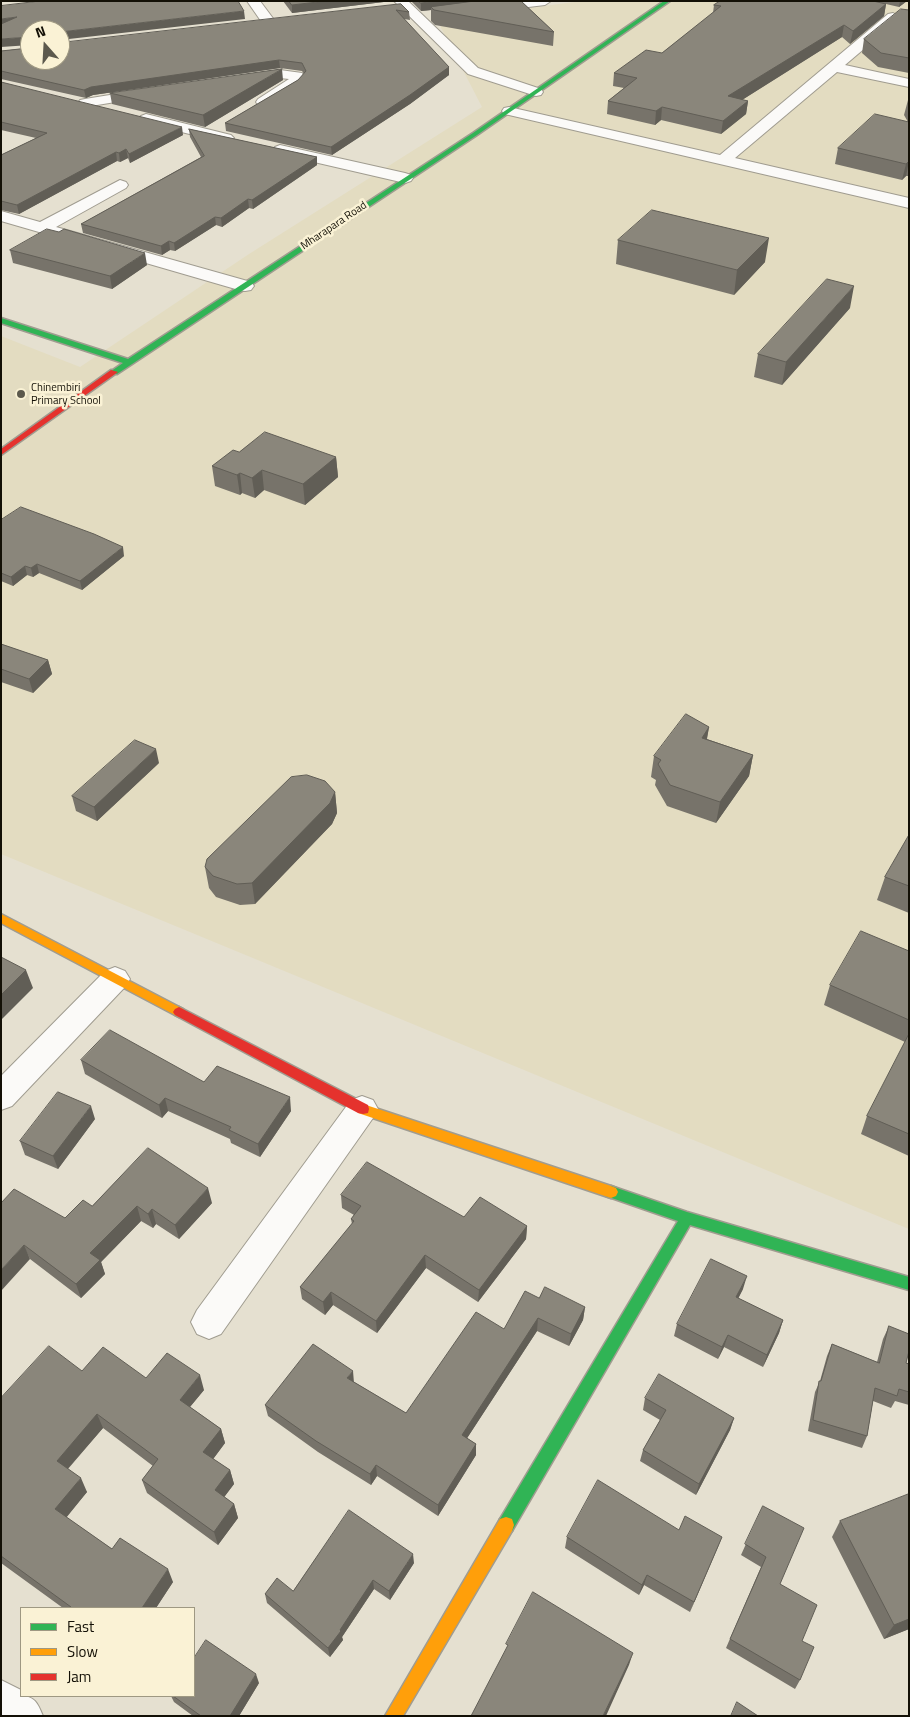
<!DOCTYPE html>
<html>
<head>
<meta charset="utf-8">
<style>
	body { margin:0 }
	#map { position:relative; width:910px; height:1717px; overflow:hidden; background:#e5e0d0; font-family:"Titillium Web",sans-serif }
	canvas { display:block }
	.frame { position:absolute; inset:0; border:2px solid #131006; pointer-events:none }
	.legend { position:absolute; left:20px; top:1607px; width:175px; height:90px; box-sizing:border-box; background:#faf2d5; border:1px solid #9e9882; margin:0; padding:6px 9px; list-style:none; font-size:15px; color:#131006 }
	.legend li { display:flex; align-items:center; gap:10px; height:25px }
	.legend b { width:25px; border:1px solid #9e9882 }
	.north { position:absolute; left:20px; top:20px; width:50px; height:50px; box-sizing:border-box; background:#faf2d5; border:1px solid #9e9882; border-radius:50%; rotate:341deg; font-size:14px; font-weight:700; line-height:20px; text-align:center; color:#131006 }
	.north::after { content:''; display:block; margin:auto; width:18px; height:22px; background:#5c594d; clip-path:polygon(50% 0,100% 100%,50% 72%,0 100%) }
</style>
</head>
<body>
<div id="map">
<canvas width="910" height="1717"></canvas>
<div class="frame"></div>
<ul class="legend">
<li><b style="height:6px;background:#30b455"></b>Fast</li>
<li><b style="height:6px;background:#ff9f0a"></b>Slow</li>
<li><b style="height:6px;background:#e5322d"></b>Jam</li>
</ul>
<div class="north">N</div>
</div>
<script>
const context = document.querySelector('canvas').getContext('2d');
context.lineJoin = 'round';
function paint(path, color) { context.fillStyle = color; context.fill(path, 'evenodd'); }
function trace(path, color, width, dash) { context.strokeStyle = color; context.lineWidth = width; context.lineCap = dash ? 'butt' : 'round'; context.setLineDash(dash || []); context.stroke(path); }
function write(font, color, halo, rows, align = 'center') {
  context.font = font + ' "Titillium Web",sans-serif'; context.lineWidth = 5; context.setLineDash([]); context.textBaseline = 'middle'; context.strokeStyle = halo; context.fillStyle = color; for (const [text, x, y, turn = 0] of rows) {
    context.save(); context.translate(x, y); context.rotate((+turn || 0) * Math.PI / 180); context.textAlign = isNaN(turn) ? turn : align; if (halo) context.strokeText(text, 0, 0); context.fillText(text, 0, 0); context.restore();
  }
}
const built = new Path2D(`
	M582 1H909V1229L1 854V336L80 367 249 254 482 107 437 20Z`);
const street = new Path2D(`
	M247 1H260L275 21 273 24H263Z
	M394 1H408L478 68 541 89 543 92 541 95 536 96 468 74Z
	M510 1H551L545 5 487 12 480 8 487 4Z
	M893 13 900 17 898 20 845 65 909 79V87L837 72 735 158 909 198V208L509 115 504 114 502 111 504 108 509 107 720 155 888 14Z
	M280 70 302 73 305 79 298 87 263 106 258 105 256 102 258 99 289 79 280 78 246 83 241 82 239 79 241 76 246 75Z
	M147 89 152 90 154 93 152 96 85 107 80 106 78 103 80 100 85 99Z
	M146 114 231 135 234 138 231 141 226 143 141 122 138 119 141 116Z
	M280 145 405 173 411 175 413 178 411 181 405 183 275 153 272 150 275 147Z
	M120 180 126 182 128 185 126 188 56 227 251 282 254 286 251 290 245 291 239 290 1 221V211L40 222Z
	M115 967 125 971 130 979 125 987 12 1106 1 1110V1076L105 971Z
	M362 1096 373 1100 378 1109 373 1118 221 1334 209 1339 197 1334 191 1322 197 1310 351 1100Z
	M1 1680 21 1690V1696C35 1696 38 1704 43 1716H1Z`);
const fast = new Path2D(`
	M664 1H670L477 135 117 374 110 372 123 363 1 323V318L128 359 473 133Z
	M611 1186 687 1212 909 1277V1290L690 1225 512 1531 506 1533 500 1531 498 1525 500 1519 678 1221 606 1196 604 1192 606 1188Z`);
const slow = new Path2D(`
	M1 914 183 1009 185 1012 183 1015 179 1017 175 1015 1 923Z
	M363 1104 611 1186 616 1188 618 1192 616 1196 611 1198 358 1113 357 1109 358 1105Z
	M506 1517 512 1519 514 1525 512 1531 403 1716H385L500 1519Z`);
const jam = new Path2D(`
	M111 370 118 372 1 455V449Z
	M179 1007 368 1105 369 1109 368 1113 363 1114 358 1113 175 1015 173 1012 175 1009Z`);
const wall = new Path2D(`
	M283 1H392L292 13Z
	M411 1H521L554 32 553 46 435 25 431 21V10L421 11Z
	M720 1H907L899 7 886 4 884 16 850 44 842 37 742 100 748 101 746 114 721 134 661 120 655 125 607 114 608 101 624 88 613 86 614 73 662 53 713 13 714 5Z
	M401 4 409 12 410 20 404 19 449 67V75L410 104 332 155 226 131 225 123 298 80 304 74 302 71 280 68 93 95 86 98 1 79V51Z
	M909 10V73L878 67 862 53 864 39Z
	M283 80 205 127 112 104 110 93Z
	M1 82 183 135 130 163 128 158 120 162 117 161 19 214 1 210V155L36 138 1 130Z
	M908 100H909V176H906L902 180 835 164 838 148 908 122 904 115Z
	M189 129 317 157V165L253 209 249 208 222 227 216 225 175 251 170 250 162 255 83 233 81 224 201 157 190 137Z
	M618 240 765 262 734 295 616 264Z
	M10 250 147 265 112 289 13 263Z
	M850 308 782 385 754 377 758 354Z
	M239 452 336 457 338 477 305 505 264 490 255 498 242 493 240 495 215 486 212 466Z
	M1 520 124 556 82 590 39 573 33 577 27 575 13 586 1 581Z
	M1 644 48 660 52 674 33 693 1 682Z
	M709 727 707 739 753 755 749 776 716 823 667 806 655 785 656 780 651 777 654 756Z
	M159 763 97 821 76 811 72 796Z
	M335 792 337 813 332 824 255 904 240 905 216 897 209 888 205 867Z
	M909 835V913L877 900 885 877Z
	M909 951V1156L861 1134 867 1116 905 1042 824 1005 830 985Z
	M81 1060 204 1082 291 1111 260 1157 231 1143 230 1139 168 1111 162 1118 85 1074Z
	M95 1119 58 1169 25 1155 20 1141Z
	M341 1195 464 1217 527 1226 526 1239 478 1302 426 1268 377 1333 333 1305 325 1315 302 1299 300 1287 352 1224 351 1219 354 1215 342 1208Z
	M1 1203 65 1218 92 1206 212 1203 179 1239 156 1224 153 1228 141 1221 101 1262 105 1274 81 1298 30 1259Z
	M743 1289 738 1298 783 1320 779 1333 763 1367 724 1347 718 1359 674 1336 677 1324Z
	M539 1298 585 1307 583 1320 569 1346 537 1331 467 1438 476 1444V1455L438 1516 377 1476 371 1485 318 1452 268 1416 265 1405 354 1382 406 1413 504 1329Z
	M889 1326 906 1363 909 1364V1405L895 1401 891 1408 873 1401 867 1436 862 1448 808 1431 815 1392 820 1381 827 1356 832 1344 877 1362 883 1339Z
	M82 1371 146 1378 204 1390 190 1407 221 1429 225 1443 213 1459 230 1470 234 1484 224 1497 234 1504 238 1518 218 1545 147 1493 142 1480 153 1466 103 1428 68 1469 87 1492 66 1517 112 1549 173 1582 156 1608H63L1 1563V1398Z
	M645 1398 734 1418 730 1430 696 1495 640 1461 643 1450 660 1420 643 1410Z
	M909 1494V1629L884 1639 832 1537 840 1521Z
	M763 1506 780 1584 802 1641 800 1680 795 1689 726 1648 761 1567 741 1555Z
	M679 1530 722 1537 690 1612 644 1585 639 1595 565 1548 567 1537Z
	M414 1563 390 1600 374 1589 342 1637 343 1640 330 1657 267 1603 265 1594 293 1591Z
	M259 1683 239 1716H193L174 1702 171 1696H194Z`);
const shadedWall = new Path2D(`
	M326 1H392L292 13V5Z
	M437 1H495L431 7V10L421 11V3Z
	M900 1H907L899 7Z
	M886 4 884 16 850 44 853 31Z
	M244 11 245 19 60 40V32Z
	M17 17 1 27V19Z
	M844 25 842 37 726 110 728 96Z
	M30 37V45L1 47V39Z
	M279 60 280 68 93 95 86 98 84 90 91 87Z
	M449 67V75L410 104 332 155 331 147Z
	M282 69 283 80 205 127 203 115Z
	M748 101 746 114 721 134 723 121Z
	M662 107 661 120 655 125 656 111Z
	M182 127 183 135 130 163 129 154Z
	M126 149 128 158 120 162 119 153Z
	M116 152 117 161 19 214 17 205Z
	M317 157V165L253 209 252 200Z
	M909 161 906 176 902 180 906 164Z
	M248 199 249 208 222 227 221 218Z
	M215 217 216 225 175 251 174 243Z
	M769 238 765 262 734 295 737 270Z
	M169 241 170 250 162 255 161 246Z
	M145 253 147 265 112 289 110 276Z
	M854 286 850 308 782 385 786 362Z
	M336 457 338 477 305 505 303 484Z
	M262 470 264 490 255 498 252 478Z
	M240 473 242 493 240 495 237 475Z
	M123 547 124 556 82 590 80 581Z
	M37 564 39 573 33 577 31 568Z
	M25 566 27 575 13 586 11 577Z
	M48 660 52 674 33 693 29 679Z
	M709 727 705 748 702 738Z
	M156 749 159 763 97 821 94 807Z
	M753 755 749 776 716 823 720 802Z
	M335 792 337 813 332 824 255 904 252 883Z
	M26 970 33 988 1 1020V995Z
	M290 1097 291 1111 260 1157 258 1144Z
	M165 1098 168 1111 162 1118 159 1105Z
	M91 1106 95 1119 58 1169 53 1156Z
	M208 1188 212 1203 179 1239 175 1225Z
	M137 1206 141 1221 101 1262 105 1274 81 1298 76 1284 90 1253Z
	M152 1209 156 1224 153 1228 148 1214Z
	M527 1226 526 1239 478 1302 479 1290Z
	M24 1245 30 1259 1 1291V1270Z
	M425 1255 426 1268 377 1333 376 1321Z
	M747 1276 743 1289 733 1309 736 1297Z
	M331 1292 333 1305 325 1315 323 1302Z
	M585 1307 583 1320 569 1346 571 1334Z
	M538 1318 537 1331 462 1446V1435Z
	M783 1320 779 1333 763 1367 767 1355Z
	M728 1335 724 1347 718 1359 722 1347Z
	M353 1371 354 1383 347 1378Z
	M200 1375 204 1390 184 1414 180 1400Z
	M97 1414 103 1428 63 1474 57 1461Z
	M734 1418 730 1430 696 1495 699 1484Z
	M221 1429 225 1443 208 1466 203 1452Z
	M476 1444V1455L438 1516V1505Z
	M376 1465 377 1476 371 1485 370 1474Z
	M230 1470 234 1484 219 1504 215 1490Z
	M81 1478 87 1492 62 1523 55 1509Z
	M234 1504 238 1518 218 1545 214 1532Z
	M722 1537 718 1547 690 1612 694 1602Z
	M413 1554 414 1563 390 1600 389 1591Z
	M168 1569 173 1582 156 1608H142Z
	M647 1575 644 1585 639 1595 642 1585Z
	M373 1580 374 1589 342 1637 343 1640 330 1657 328 1648Z
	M909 1619V1629L884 1639 894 1625Z
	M633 1653 629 1665 606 1716H603Z
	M256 1674 259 1683 239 1716H230Z`);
const building = new Path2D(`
	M40 1H238L244 11 60 32V30H30V41V37L1 39V24L17 17 1 19V6Z
	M289 1H326L292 5Z
	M418 1H437L421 3Z
	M475 1H521L554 32 434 10 431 7Z
	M720 1H873L886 4 853 31 844 25 728 96 748 101 723 121 662 107 656 111 608 101 637 78 614 73 646 50 662 53 721 6 714 5Z
	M401 4 409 12 396 10 449 67 410 95 331 147 225 123 298 80 306 71 302 63 279 60 91 87 84 90 1 71V51L29 48 30 46V60H60V43Z
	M901 9 909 10V58L881 53 864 39Z
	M282 69 203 115 110 93Z
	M1 82 182 127 129 154 126 149 119 153 116 152 17 205 1 201V155L47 133 1 122Z
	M875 114 909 122V161L906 164 838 148Z
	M189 129 317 157 252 200 248 199 221 218 215 217 174 243 169 241 161 246 81 224 204 156Z
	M652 210 769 238 737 270 618 240Z
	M47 229 59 232 64 229 145 253 110 276 10 250Z
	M827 279 854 286 786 362 758 354Z
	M265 432 336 457 303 484 262 470 252 478 240 473 237 475 212 466 233 450 239 452Z
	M21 507 94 534 123 547 80 581 37 564 31 568 25 566 11 577 1 573V520Z
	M1 644 48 660 29 679 1 669Z
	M686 714 709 727 702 738 753 755 720 802 670 785 658 764 661 760 654 756Z
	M135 740 156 749 94 807 72 796Z
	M307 775 325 781 335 792 330 803 252 883 237 884 213 876 205 867 207 859 291 777Z
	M909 835V886L885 877Z
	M861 931 909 951V1020L830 985Z
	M1 957 26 970 1 995Z
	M110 1030 204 1082 217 1066 290 1097 258 1144 229 1130 231 1127 165 1098 159 1105 81 1060Z
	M909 1034V1134L867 1116Z
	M58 1092 91 1106 53 1156 20 1141Z
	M148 1148 208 1188 175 1225 152 1209 148 1214 137 1206 90 1253 100 1260 76 1284 24 1245 1 1270V1203L14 1189 65 1218 83 1200 92 1206Z
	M367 1162 464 1217 480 1197 527 1226 479 1290 425 1255 376 1321 331 1292 323 1302 300 1287 354 1221 351 1219 361 1206 341 1195Z
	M711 1259 747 1276 736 1297 783 1320 767 1355 728 1335 722 1347 677 1324Z
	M545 1287 585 1307 571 1334 538 1318 462 1435 476 1444 438 1505 376 1465 370 1474 316 1441 265 1405 313 1344 353 1371 347 1378 406 1413 476 1312 504 1329 525 1291 539 1298Z
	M889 1326 909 1334V1351L906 1363 909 1364V1392L899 1389 897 1396 875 1388 867 1436 813 1420 819 1381H821L832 1344 879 1363Z
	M49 1346 82 1371 103 1347 146 1378 167 1353 200 1375 180 1400 221 1429 203 1452 230 1470 215 1490 234 1504 214 1532 142 1480 158 1459 97 1414 57 1461 81 1478 55 1509 112 1549 120 1538 168 1569 142 1608H70L71 1607 1 1556V1398Z
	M659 1374 734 1418 699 1484 643 1450 666 1410 645 1398Z
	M598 1480 679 1530 685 1516 722 1537 694 1602 647 1575 642 1585 567 1537Z
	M909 1494V1619L894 1625 840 1521Z
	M763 1506 804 1528 780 1584 817 1605 802 1641 814 1647 800 1680 730 1639 766 1557 745 1544Z
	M349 1510 413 1554 389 1591 373 1580 340 1630 341 1631 328 1648 265 1594 277 1578 293 1591Z
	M533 1592 633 1653 603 1716H471L508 1645 506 1644Z
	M206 1640 256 1674 230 1716H201L173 1696H194V1658Z
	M737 1702 758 1716H731Z`);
const markers = [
	[21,394,5,"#5c594d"]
];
const farStreetnames = [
	["Mharapara Road",334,226,-34]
];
const farPoinames = [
	["Chinembiri",31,388],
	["Primary School",31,401]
];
paint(built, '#e3dcc1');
trace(street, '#a09c90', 2);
trace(fast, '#a09c90', 3);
trace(slow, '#a09c90', 3);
trace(jam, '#a09c90', 3);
paint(street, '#fbfaf8');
paint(fast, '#30b455');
paint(slow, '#ff9f0a');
paint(jam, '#e5322d');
paint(wall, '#77736a');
paint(shadedWall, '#615e56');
paint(building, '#8a867b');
trace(building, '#615e56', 1);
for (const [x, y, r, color] of markers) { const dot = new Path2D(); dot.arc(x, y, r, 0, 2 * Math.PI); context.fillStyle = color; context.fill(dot); trace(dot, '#faf2d5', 2); }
write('11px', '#131006', '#faf2d5', farStreetnames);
write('11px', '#131006', '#faf2d5', farPoinames, 'left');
</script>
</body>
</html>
